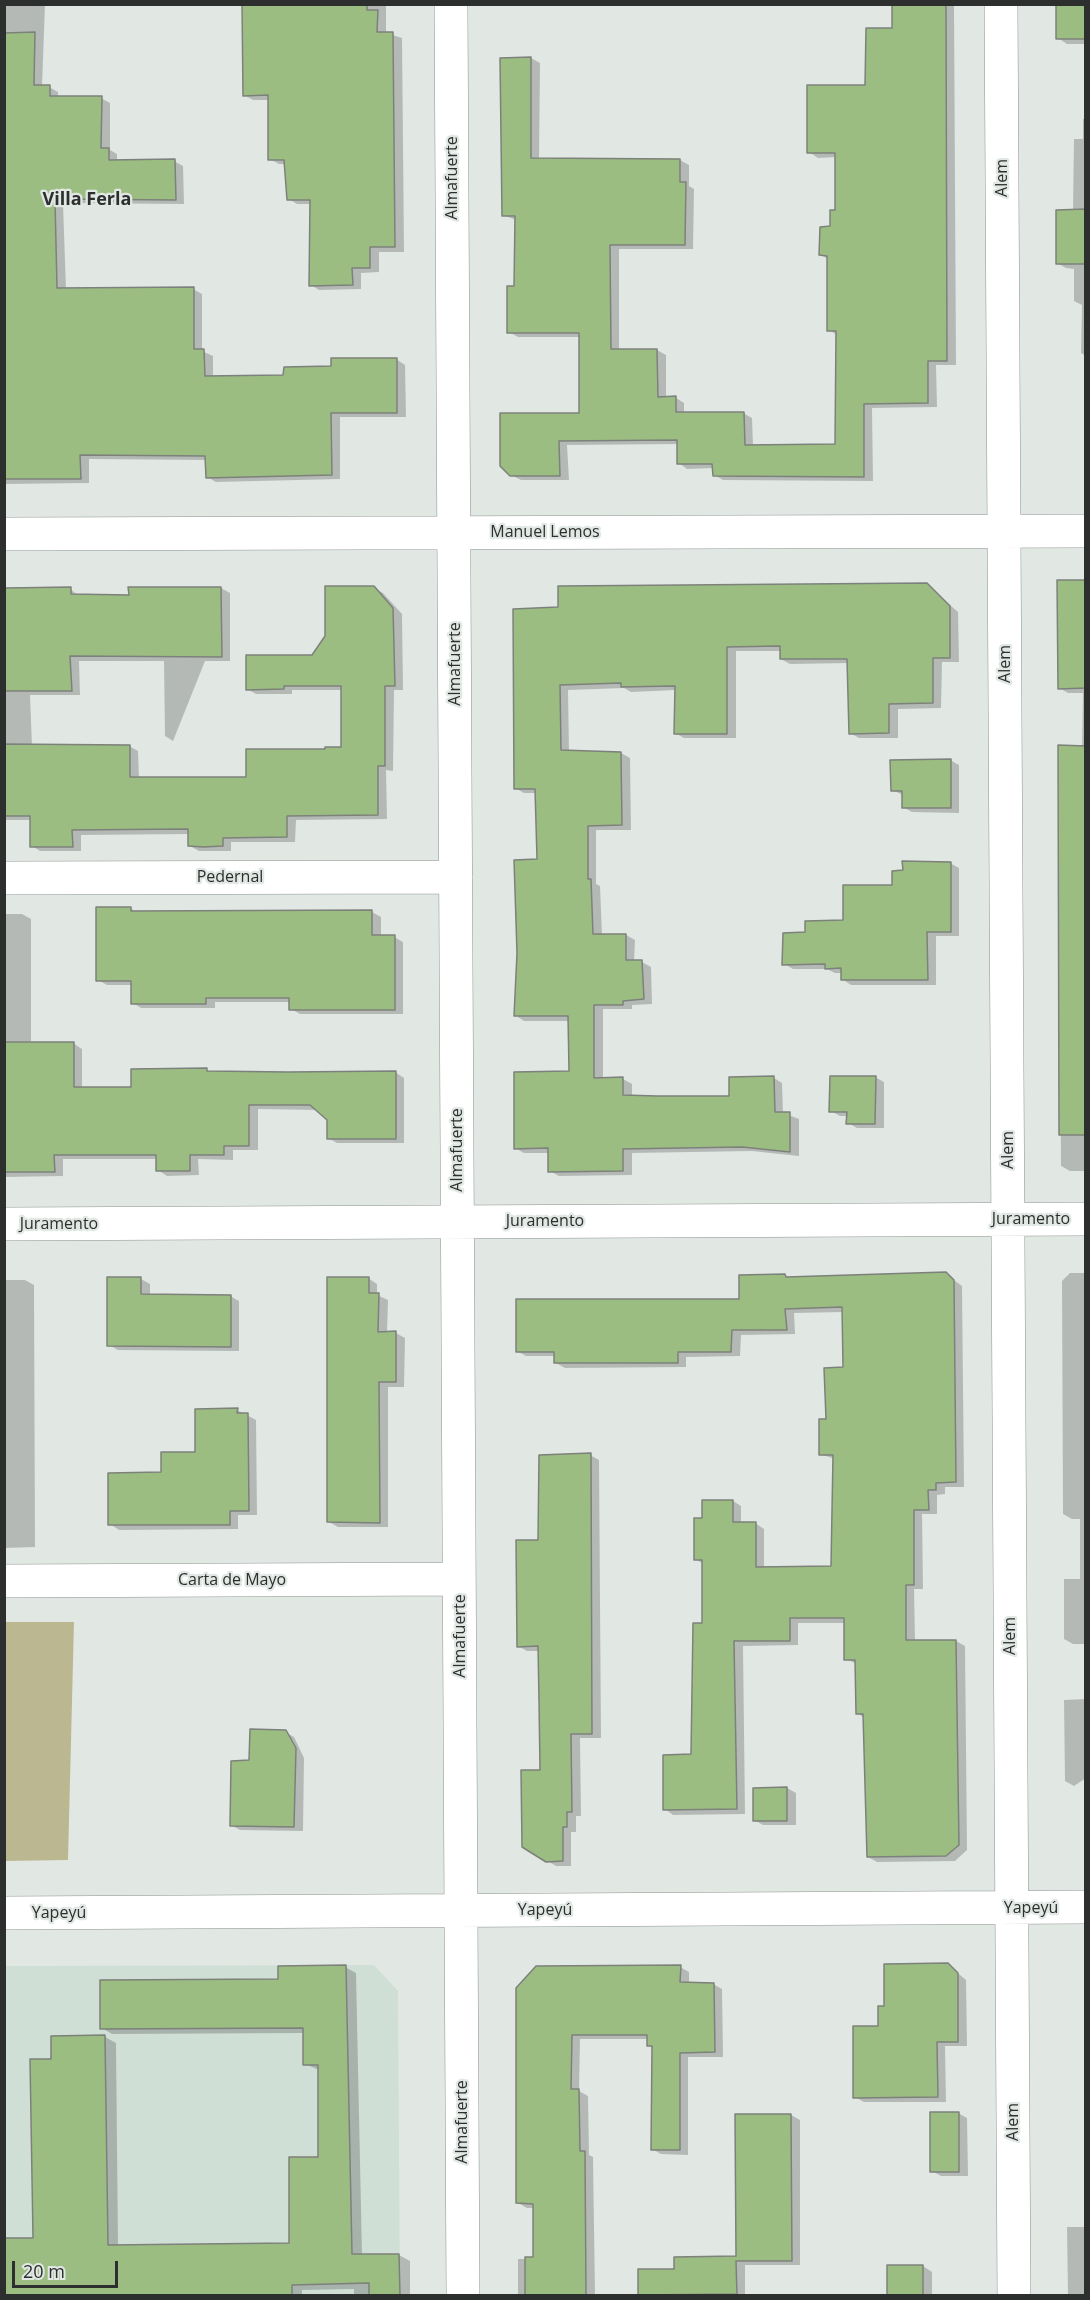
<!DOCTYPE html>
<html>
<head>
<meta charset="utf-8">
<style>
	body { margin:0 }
	#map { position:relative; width:1090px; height:2300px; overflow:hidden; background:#e1e8e4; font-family:"Open Sans",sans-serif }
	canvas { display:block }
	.frame { position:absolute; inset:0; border:6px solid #2d2f2e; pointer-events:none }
	.scale { position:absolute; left:12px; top:2261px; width:106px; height:27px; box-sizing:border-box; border:3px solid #2d2f2e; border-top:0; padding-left:8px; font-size:18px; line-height:21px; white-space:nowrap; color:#2d2f2e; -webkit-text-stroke:4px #e1e8e4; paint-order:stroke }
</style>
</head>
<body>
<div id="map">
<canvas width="1090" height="2300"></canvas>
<div class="frame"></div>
<div class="scale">20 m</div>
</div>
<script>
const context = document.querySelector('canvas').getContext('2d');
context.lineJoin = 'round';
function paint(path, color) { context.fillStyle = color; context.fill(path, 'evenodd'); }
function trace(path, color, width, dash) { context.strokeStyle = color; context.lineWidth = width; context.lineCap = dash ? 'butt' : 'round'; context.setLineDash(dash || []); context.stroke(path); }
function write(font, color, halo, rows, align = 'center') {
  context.font = font + ' "Open Sans",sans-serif'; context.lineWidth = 4.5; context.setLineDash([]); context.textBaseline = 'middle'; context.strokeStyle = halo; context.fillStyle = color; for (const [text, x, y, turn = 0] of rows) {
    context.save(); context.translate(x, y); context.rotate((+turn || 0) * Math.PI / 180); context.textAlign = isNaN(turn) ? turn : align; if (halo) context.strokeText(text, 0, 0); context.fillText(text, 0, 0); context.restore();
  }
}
const built = new Path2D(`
	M374 1965 398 1991 400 2295H5L4 1966Z`);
const green = new Path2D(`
	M5 1622H74L68 1860 5 1861Z`);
const shadow = new Path2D(`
	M4 4H45L42 87H49L58 92V97L101 98 110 103V150L117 154V161H174L183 166 184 204 63 203 66 290 193 289 202 294V351L213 356V377L285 376 396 359 405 365 406 417H340V479L216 482 207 477V460L89 459V483L4 484Z
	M244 4H386V33L402 38 404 252H379V272L361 273V289L319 290 311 285 312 204H297L289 199 286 164H279L270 159V100H253L244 95Z
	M507 4H544L510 6Z
	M894 4H954L956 365H936L937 407 872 408 873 481 723 480 714 475V468L687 469 679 463 678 444 567 445 569 480H521L511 475 581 414 580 337H518L509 332 515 287 516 220 503 215 531 58 540 63 539 160H680L689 165V186L694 189 693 249H619V350H657L666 355V398H676L684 403V413H743L752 418 753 446 836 445 837 335 829 330 828 259 821 255 836 211 837 157 818 158 809 152 867 86 894 29Z
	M1086 4V44H1067L1058 38Z
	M1083 119H1086V356L1081 353 1082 305 1074 301V269L1066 268 1057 263 1073 211 1074 139H1083Z
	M1086 582V1171H1070L1061 1166 1059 747H1082L1083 693H1068L1059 688Z
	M927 585 958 612 959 662H942L941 708 898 709V738H859L850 733 849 663 790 664 781 659V651H736V738H684L675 733 676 690 631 692 624 688 568 690 569 752 621 753 630 758 631 830H596V884L600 886 602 935H626L635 940 634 962H642L651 967 652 1004 632 1005V1009H603V1079H623L632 1084V1097H730L774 1078 782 1083 783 1113 799 1119V1156L752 1151 632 1153V1175L559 1176 550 1171V1153H524L515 1148 571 1072 570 1021H524L515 1015 519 953 515 861H538L537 793H524L515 788 514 610Z
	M221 588 230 593V661H205L173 741 165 736 164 661H79L80 695H30L32 746H129L138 751 139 779H248L326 751 343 748 342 690H292V694H256L247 689 313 656 374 588 383 593 402 614 403 690H394L393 771 386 770 387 819 296 820 295 842H231V851H199L190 846V834L81 835V851H40L32 846V820H4V589H70L79 596H130V589Z
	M950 760 959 765V813L912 812 903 807V795L892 790Z
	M950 863 959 868V936H936V985H851L842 979 843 973H835L827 969H793L784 964 806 934 844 922 893 886Z
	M130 908 138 913 372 912 381 917V937H394L403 942V1014H300L291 1009V1002H215V1008H141L133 1003 132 985H107L98 980Z
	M4 914H22L31 919V1043H73L82 1049V1089H133L206 1070 212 1073 395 1072 404 1078V1143H337L328 1138V1120L317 1110 258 1109V1150H233V1160L198 1159 199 1175 167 1176 158 1170V1159H63V1176L4 1177Z
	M875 1077 884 1082V1128H857L848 1123V1116H840L831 1111Z
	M1070 1273H1086V1644H1073L1064 1639V1579H1080V1519H1072L1063 1514 1062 1281Z
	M946 1274 962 1286 964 1487H945V1494L937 1495V1514H922L923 1589H914L915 1641H956L965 1646 967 1850 955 1861 877 1862 868 1857 865 1718 857 1713V1664L846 1659 845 1623H798V1645L743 1646 745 1814 673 1815 665 1809 692 1756 704 1624V1564L695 1559 704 1519 733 1501 741 1506V1524L755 1523 764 1529V1568H833L835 1459 820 1454 827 1421 844 1369V1312L794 1313 795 1334 741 1335 740 1356 686 1357V1367L565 1368 556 1363V1356H526L517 1351 741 1300 785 1276 789 1278Z
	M368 1278 377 1284V1295L388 1300 387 1333H396L405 1338 404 1387H388V1527H338L329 1522Z
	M141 1279 150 1284V1296H230L239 1301V1351L118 1350 109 1345Z
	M4 1280H25L34 1285 35 1547 4 1548Z
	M237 1410 256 1420 257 1515H238V1529L119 1530 110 1524 163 1474 197 1454Z
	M590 1455 599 1460 601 1738H580L581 1816H576V1832H571V1866H556L523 1846 542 1771 540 1651H527L518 1646 540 1542Z
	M1086 1699V1778L1074 1786 1065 1781 1064 1700Z
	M285 1732 294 1737 304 1758 303 1831 240 1830 231 1825 251 1762Z
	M787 1788 796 1793V1825H763L754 1820Z
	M947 1964 966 1980 967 2046H945L946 2102H864L855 2097 886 2008Z
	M345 1967 356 1973 362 2256 399 2255 410 2261V2296H354V2289L302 2290V2296H4V2240H35L52 2038 105 2037 116 2043 118 2246 291 2244 320 2158 319 2070 305 2064 304 2033 112 2034 102 2028 279 1981Z
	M680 1967 689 1972V1984H713L722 1989 723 2057H688V2155L661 2154 652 2149 653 2048 648 2045V2039H580L579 2091 588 2096 589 2155 593 2157 595 2296H518V2259H534L535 2208H527L518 2203V1988Z
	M958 2113 967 2118 968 2176H941L932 2171Z
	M791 2115 800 2120V2265H745V2296H639V2271L676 2270 738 2257Z
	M1067 2227H1086V2296H1068Z
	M888 2266H923L932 2272V2296H889Z`);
const building = new Path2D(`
	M242 4H367V10H378L377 32H393L395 247H370V268H352L353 285 309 286 310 200H287L284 160H268V95L243 96Z
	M892 4H946L947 361H928V403L864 404V477L713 476 712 464H677V440L559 441 560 476H510L500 466V413H579V333H507V286H514L515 216H502L500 58 531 57V158L680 159V182H686L685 245H610L611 349H657L658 397 676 396V412H744L745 445 835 444 836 331H827V256L819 255 820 227 830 226V210H835V153H807V85H865L866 28H892Z
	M1056 4H1086V39H1056Z
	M35 32 34 85H50V96H102L101 148H109V160L175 159 176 200 55 199 57 288 194 287V349H204L205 376 283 375 284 367 331 366V358H397V413H331L332 475 206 478 205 456 80 455 81 479H4V33Z
	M1086 209V264H1056V210Z
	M1057 580H1086V688L1058 689Z
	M927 583 950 606V658H933V703L889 704V733L849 734 847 659H780V646L727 647V734H674L675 686 621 687V683L560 685 561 750 621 752 622 825 588 826V879H591L593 934H626V960H642L644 999 623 1001V1005H594V1078L623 1077V1095L657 1096H729V1077L774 1076 775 1112H790V1152L742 1147 623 1149V1171L548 1172V1148L514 1149V1072L569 1071 568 1016H514L517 953 514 860 537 859 535 789H514L513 609 558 607V586Z
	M325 586H374L393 608 395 686H385V766H378V815L287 816V837L223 838V846L204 847 188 846V829L72 830 73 847H30V816H4V744L130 745V777H246V749H325V747H341V686H284V689L246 690V655H312L325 636Z
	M71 587V594L129 595 128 587H221L222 657 70 656 72 691H4V588Z
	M1058 745 1086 746V1135H1059Z
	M951 759V808H902V791H891L890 760Z
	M902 861 951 862V932H927L928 980H841V968L825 969V964L782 965 783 933 805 932V921L843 920V885H892V871L903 870Z
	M96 907H131V911L372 910V935H395V1010H289V998H206V1004H131V981H96Z
	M4 1042H74V1087H131V1069L207 1068V1071L288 1072 396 1071V1139H327V1120L310 1105H249V1146H224V1155H190V1171H156V1155H54L55 1172H4Z
	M830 1076H876L875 1124H846L847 1112H829Z
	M946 1272 954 1280 956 1482 936 1483V1490H928L929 1510H914V1585H906V1640H956L959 1845 946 1856 867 1857 863 1714H856L855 1660H844V1618H790V1641H734L737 1809 663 1810V1755L691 1754 693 1623H702V1560H694V1518H702V1500H733V1522H756V1567L831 1566 833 1455H819V1419H826L824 1368 843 1367 842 1307 785 1309 787 1330H732L731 1352H678V1363H554V1352H516V1299H739V1275L785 1274 786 1277Z
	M107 1277H141V1294L231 1295V1347L107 1346Z
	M327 1277H369V1293H379L378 1332 396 1331V1382H379L380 1523 327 1522Z
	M238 1408 237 1413H248L249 1511H230V1525H108V1473L161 1472V1452H195V1409Z
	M591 1453 592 1734H571L572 1812H567V1827H563V1861L546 1862 522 1847 521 1770H540L539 1700 538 1646 517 1647 516 1540H538L539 1455Z
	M250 1729 286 1730 296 1748 294 1827 230 1826 231 1761 249 1760Z
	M787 1787V1821H753V1788Z
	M948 1963 958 1973V2042H937L938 2097 853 2098V2026H878V2006H884V1964Z
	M346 1965 352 2254H399L400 2295H369V2283L292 2285V2295H4V2238H33L30 2059H51V2036L105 2035 108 2245 289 2243V2157H318V2065H303V2028L100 2029V1980L278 1979V1966Z
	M681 1965 680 1982 714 1983 715 2052 680 2053V2150H651L652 2046H647V2035H572L571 2089H579L580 2151H585L586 2295H525V2257H533V2204L516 2203V1988L536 1966Z
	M930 2112H959V2172H930Z
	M735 2114H791L792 2261H736L737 2294 638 2295V2269H674V2257L736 2256Z
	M887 2265H923V2295H887Z`);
const minor = new Path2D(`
	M451 4 463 2296
	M1001 4 1014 2296
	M4 534 1086 531
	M4 878 456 877
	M4 1224 1086 1219
	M4 1581 459 1579
	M4 1913 1086 1907`);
const streetNames = [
	["Almafuerte",452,178,-90],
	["Alem",1002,178,-90],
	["Manuel Lemos",545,532],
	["Almafuerte",455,664,-90],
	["Alem",1005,664,-90],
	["Pedernal",230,877],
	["Almafuerte",457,1150,-90],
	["Alem",1008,1150,-90],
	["Juramento",1031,1219],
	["Juramento",545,1221],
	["Juramento",59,1224],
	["Carta de Mayo",232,1580],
	["Almafuerte",460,1636,-90],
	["Alem",1010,1636,-90],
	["Yapeyú",1031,1908],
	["Yapeyú",545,1910],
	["Yapeyú",59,1913],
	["Almafuerte",462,2122,-90],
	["Alem",1013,2122,-90]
];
const neighbourhoodNames = [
	["Villa Ferla",87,200]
];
paint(built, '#d0dfd6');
paint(green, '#bbb790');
paint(shadow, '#0003');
paint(building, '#9cbd81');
trace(building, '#7d817b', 1.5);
trace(minor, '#8b928e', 34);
trace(minor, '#fff', 33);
write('16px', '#2d2f2e', '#e1e8e4', streetNames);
write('bold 18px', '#2d2f2e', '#e1e8e4', neighbourhoodNames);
</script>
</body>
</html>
